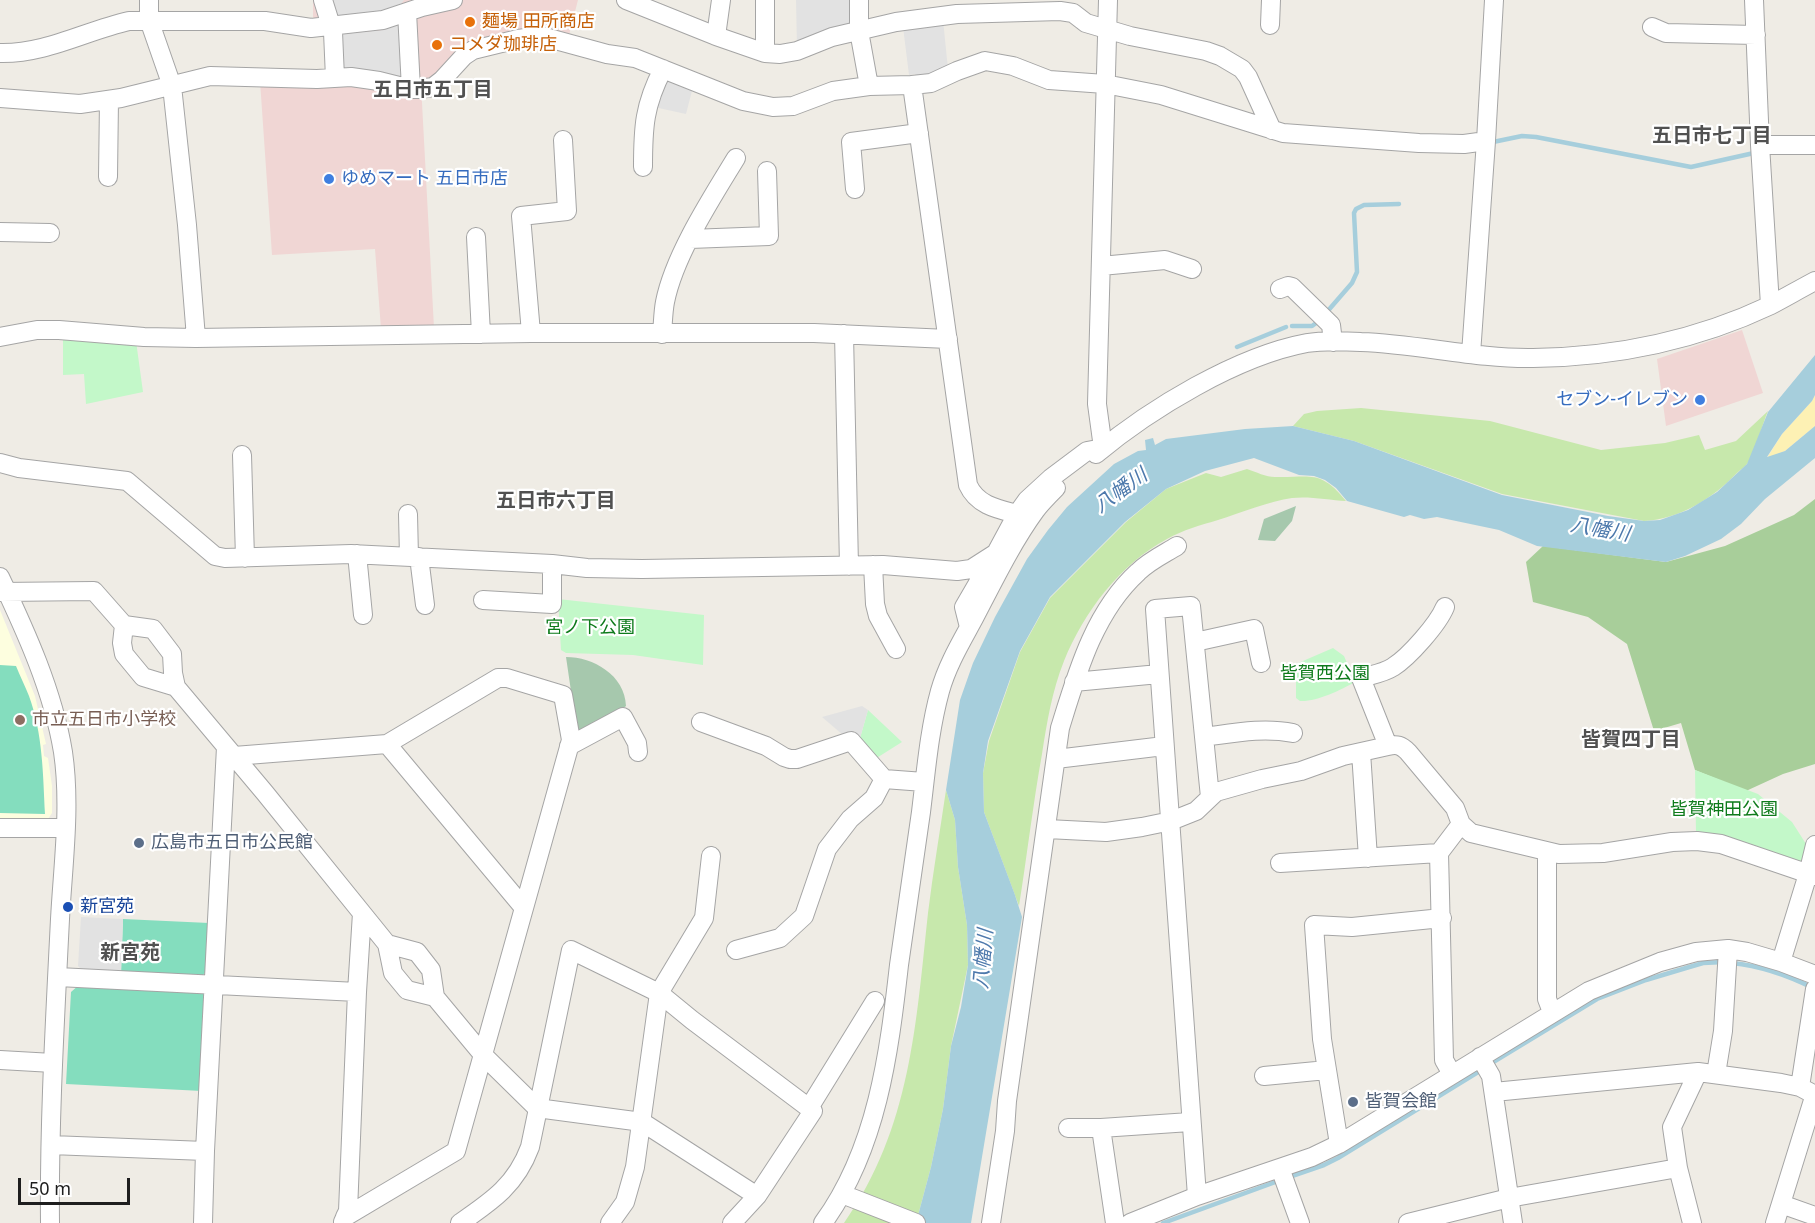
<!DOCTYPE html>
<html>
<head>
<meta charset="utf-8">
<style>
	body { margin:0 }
	#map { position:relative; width:1815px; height:1223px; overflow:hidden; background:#efece5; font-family:"Noto Sans",sans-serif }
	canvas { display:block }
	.scale { position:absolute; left:18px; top:1178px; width:112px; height:27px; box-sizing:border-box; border:3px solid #1e1e1e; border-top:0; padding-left:8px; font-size:18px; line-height:21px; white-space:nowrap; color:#1e1e1e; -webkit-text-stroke:4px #fff; paint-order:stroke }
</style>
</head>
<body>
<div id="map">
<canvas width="1815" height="1223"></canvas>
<div class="scale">50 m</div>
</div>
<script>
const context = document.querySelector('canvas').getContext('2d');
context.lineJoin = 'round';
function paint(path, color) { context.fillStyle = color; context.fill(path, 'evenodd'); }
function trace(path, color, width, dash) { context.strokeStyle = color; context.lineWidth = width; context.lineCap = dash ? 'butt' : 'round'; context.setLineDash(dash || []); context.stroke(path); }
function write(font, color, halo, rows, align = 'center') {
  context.font = font + ' "Noto Sans","Noto Sans JP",sans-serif'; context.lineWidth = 4.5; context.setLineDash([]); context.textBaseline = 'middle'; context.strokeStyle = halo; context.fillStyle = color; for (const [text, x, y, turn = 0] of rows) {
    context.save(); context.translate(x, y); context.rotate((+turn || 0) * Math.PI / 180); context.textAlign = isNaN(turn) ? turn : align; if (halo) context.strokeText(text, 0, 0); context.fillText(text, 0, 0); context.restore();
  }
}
const commercial = new Path2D(`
	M313 0H578L568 39 547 33 448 68 421 84 434 328 381 329 375 249 272 255 260 81 329 82 326 32 313 17Z
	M1742 330 1763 393 1666 426 1657 359Z`);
const education = new Path2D(`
	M0 610 35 696 46 744 43 745 44 756 48 758 52 786V813L46 822 0 821Z`);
const grass = new Path2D(`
	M1361 408 1490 421 1601 450 1665 443 1699 435 1705 450 1736 441 1768 411C1762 425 1755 453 1747 464 1745 467 1740 470 1737 473 1712 499 1680 519 1644 521L1502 494 1354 441 1293 426 1304 414 1317 411Z
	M1247 469C1256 472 1266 477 1275 477 1311 478 1320 469 1346 501 1329 500 1309 496 1292 498 1270 501 1240 513 1218 520 1201 525 1183 530 1167 539 1120 564 1084 612 1064 661 1052 691 1047 722 1042 754 1033 804 1027 856 1019 906L984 812 983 773 989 741 1020 652 1050 598 1126 522 1166 489 1206 473 1221 477Z
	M946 790 955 820 958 867 967 925 968 965 951 1046 943 1109 931 1167 916 1223H844C911 1128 916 1023 928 913 933 872 940 831 946 790Z`);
const forest = new Path2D(`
	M1815 499V764L1783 774 1746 791 1695 770 1681 723 1654 731 1627 644 1588 617 1533 602 1526 562 1543 546 1666 562 1725 546 1794 515Z`);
const sand = new Path2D(`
	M1815 395V426L1785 451 1767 458 1782 434 1812 401Z`);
const cemetery = new Path2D(`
	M1296 506 1292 521 1275 541 1258 540 1264 519Z
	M566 657C593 657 625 675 626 706L606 723 577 732Z`);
const park = new Path2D(`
	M63 335 136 341 143 392 86 404 84 374 63 375Z
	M558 599 704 615 703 665 633 655 566 653 561 650Z
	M1333 648 1344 656 1355 682C1341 690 1316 702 1300 701L1296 698V664Z
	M868 710 902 742 875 759 860 738Z
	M1695 770 1758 794 1792 822 1808 847 1801 863 1696 833Z`);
const pitch = new Path2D(`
	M0 665 16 666C20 676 25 686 29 696 43 734 43 775 45 814L0 813Z
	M123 919 209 923 208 970 201 977 121 973Z
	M79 985 200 990 207 998 202 1091 66 1084 71 992Z`);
const parking = new Path2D(`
	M316 0H404L397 10 321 22Z
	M796 0H856V26L797 48Z
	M943 20 948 69 916 80 915 74 909 75 903 27Z
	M402 23 419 84 329 75 341 34 383 30Z
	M675 78 693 87 686 114 654 107 664 81Z
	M862 706 868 710 860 738 854 731 843 735 822 717Z
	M81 917 123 919 121 973 84 972 78 966Z`);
const water = new Path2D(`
	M1815 355V395L1812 401 1782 434 1767 457 1785 451 1815 426V458L1765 499 1741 524 1721 539 1685 556 1666 562 1537 546 1499 530 1437 517 1424 519 1410 515 1404 517 1347 501 1336 488 1325 480 1314 476 1299 475 1254 458 1205 471 1166 489 1125 522 1050 597 1020 651 988 741 983 773 984 812 1015 895 1022 917 971 1223H916L931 1167 943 1109 951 1046 961 1007 968 965 967 925 958 867 955 820 946 790 960 700 973 663 995 617 1027 559 1048 530 1067 507 1114 464 1138 451 1146 450 1145 440 1153 438 1155 445 1166 439 1245 429 1293 426 1354 441 1502 495 1608 516 1644 521 1660 520 1688 510 1717 492 1747 464 1768 412Z`);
const stream = new Path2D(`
	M1493 142 1522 136 1536 137 1691 167 1754 153
	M1326 313 1352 283 1357 272 1354 213 1356 209 1364 205 1399 204
	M1292 326H1312L1319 321
	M1237 347 1286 327
	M1732 963C1761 966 1787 975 1813 988
	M1490 1064 1597 999 1646 980 1686 968 1703 963 1724 962
	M1289 1177 1324 1165 1338 1158 1483 1069
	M1163 1223 1281 1180`);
const minor = new Path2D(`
	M149 0V20L172 86 187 225 196 338
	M323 0 333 32 335 78
	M626 0 716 36 765 53 780 54 797 51 832 37 896 22 957 14 1060 11 1073 13 1086 23 1130 36 1206 51 1220 56 1242 69 1248 77 1272 130
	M765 0V53
	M859 0V31L869 86
	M1754 0 1760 145 1770 305
	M407 12 411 89
	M1270 25 1271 0
	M1652 27 1666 33 1756 35
	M716 36 721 0
	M0 53C46 54 85 31 129 21H265L311 28 383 20 422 7 453 0
	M912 85 968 485C977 505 997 509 1017 514
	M0 98 80 104 121 98 210 76 317 79 351 77 379 81 411 89H420L433 87 442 80 464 56 473 50 518 39 541 36 607 54 635 58 743 101 773 107 793 106 833 91 869 86 912 85 931 83 957 71 985 61 1013 66 1049 80 1105 84 1161 95 1283 133 1419 143 1464 144 1486 141
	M1760 145H1815
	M643 167C643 128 644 105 663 69
	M108 177 109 100
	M855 189 851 142 919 133
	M0 232 50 233
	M476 237 481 334
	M690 239 769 236 767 171
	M1101 266 1165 260 1192 269
	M1280 289 1288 286 1292 287 1331 325 1333 342
	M531 333 521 216 567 211 563 140
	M662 334C663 324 663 312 665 302 674 256 711 199 736 158
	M844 334 849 566
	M0 337 37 330H59L144 337 196 338 531 333H814L948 339
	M1471 354 1486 141 1494 0
	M1096 454C1150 409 1237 356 1307 343 1324 340 1344 341 1361 342 1419 344 1476 359 1533 358 1615 357 1697 340 1771 305 1786 297 1800 289 1815 281
	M242 455 245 558
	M0 463 19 468 127 481 215 556 225 558 351 554 552 564 587 568 642 569 883 565 957 571 971 569 996 553 1017 514 1027 500 1051 478 1087 451 1103 448 1097 404 1108 0
	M408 514 409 557
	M357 554 363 615
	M419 557 425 605
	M873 565 875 604 878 616 896 649
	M0 577C26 632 53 691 63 752 71 806 63 864 60 919 55 1020 49 1122 50 1223
	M0 592 94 591 124 625 122 643 124 654 143 677 176 687 265 793 387 944 393 973 407 990 435 997 484 1056 537 1108 642 1122 757 1196
	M483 600 552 604V564
	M1445 607C1438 624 1409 657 1393 667 1384 673 1371 675 1361 678L1388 746C1397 744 1401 745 1408 752L1455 808 1461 824 1471 833 1559 854 1603 853 1672 842 1697 841 1721 844 1815 876
	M124 625 153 629 172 654 173 673 176 687
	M969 627 964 607 989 564
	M1195 642 1254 629 1261 663
	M1074 682 1159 674
	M701 722 766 746 784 757 790 759H797L851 741 884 779 924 782
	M1204 737C1234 733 1263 727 1293 733
	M387 744 524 908
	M569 746 623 717 637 743 638 752
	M1361 752 1368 858
	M234 756 387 744 498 678H507L563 695 571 740 456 1151 345 1217 348 1211
	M1056 759 1164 746
	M0 828H65
	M1047 829 1106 832 1142 827 1171 821 1196 811 1216 792 1262 779 1301 771 1343 756 1388 746
	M1547 851V999L1552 1012
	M1280 863 1439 853
	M387 944 417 952 431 970 435 997
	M736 950 780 938 804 916 827 849 850 819 874 798 884 779
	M1781 962 1808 874 1815 845
	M58 977 357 992
	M1480 1057 1491 1076 1513 1223
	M0 1060 53 1063
	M1452 1074 1444 1060 1439 853 1461 824
	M1716 1074 1723 1031 1728 949
	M1264 1076 1327 1070
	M1800 1087 1815 989
	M1494 1092 1698 1072 1781 1083 1800 1087 1815 1095
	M1068 1128H1101L1190 1122
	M1101 1128 1115 1223
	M1339 1144 1322 1039 1314 925 1352 927 1442 918
	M51 1145 205 1151
	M1280 1168 1300 1223
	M842 1194 916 1223
	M1197 1196 1155 609 1191 606 1210 797
	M1781 1204 1815 1216
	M343 1222 348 1211 357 992 362 913
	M203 1223 205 1151 226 747
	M460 1223C492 1201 516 1185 530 1147L571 950 659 993 692 1020 809 1108
	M610 1223 625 1202 635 1167 659 993 704 918 711 856
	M732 1223 757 1196 813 1111 809 1108 875 1001
	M823 1223C877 1149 889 1054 899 965 906 914 914 863 921 812 926 772 929 731 940 691 947 666 960 644 972 622 991 586 1011 544 1035 511 1041 503 1049 495 1056 488
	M991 1223 1005 1131 1007 1101 1060 728C1077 673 1094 612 1138 572 1149 561 1164 554 1177 546
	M1130 1223 1197 1196 1312 1157 1339 1144 1589 991 1660 962 1696 952 1728 949 1747 952 1781 962 1815 975
	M1408 1223 1509 1198 1678 1168
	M1692 1223 1678 1168 1672 1127 1698 1072
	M1775 1223 1815 1094`);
const markers = [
	[470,22,6,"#e8710a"],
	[437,45,6,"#e8710a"],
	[329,179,6,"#3f7fe0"],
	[1700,400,6,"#3f7fe0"],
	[20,720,6,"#8d6e63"],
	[139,843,6,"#5c6f8a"],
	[68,907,6,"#1a4fb4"],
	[1353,1102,6,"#5c6f8a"]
];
const foodNames = [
	["麺場 田所商店",482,22],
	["コメダ珈琲店",449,45]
];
const shopNames = [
	["ゆめマート 五日市店",341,179],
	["セブン-イレブン",1688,400,"right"]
];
const parkNames = [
	["宮ノ下公園",590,628],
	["皆賀西公園",1325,674],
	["皆賀神田公園",1724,810]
];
const educationNames = [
	["市立五日市小学校",32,720]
];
const serviceNames = [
	["広島市五日市公民館",151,843],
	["皆賀会館",1365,1102]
];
const transitNames = [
	["新宮苑",80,907]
];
const neighbourhoodNames = [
	["五日市五丁目",433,90],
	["五日市七丁目",1712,136],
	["五日市六丁目",556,501],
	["皆賀四丁目",1631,740],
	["新宮苑",130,953]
];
const waterNames = [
	["八幡川",1121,491,-36],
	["八幡川",1600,530,10],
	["八幡川",984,959,-85]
];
paint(commercial, '#f0d6d4');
paint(education, '#fdfedf');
paint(grass, '#c7e8ac');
paint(forest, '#a8ce9a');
paint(sand, '#fdf1b4');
paint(cemetery, '#a6c8ad');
paint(park, '#c3f8c9');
paint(pitch, '#84ddbe');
paint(parking, '#e2e2e2');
paint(water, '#a6cedc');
trace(stream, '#a6cedc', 4.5);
trace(minor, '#a5a5a5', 20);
trace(minor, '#fff', 18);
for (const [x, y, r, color] of markers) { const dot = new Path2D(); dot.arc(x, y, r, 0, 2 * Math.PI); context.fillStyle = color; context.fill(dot); trace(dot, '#fff', 2); }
write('18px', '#c56008', '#fff', foodNames, 'left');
write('18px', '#366cbe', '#fff', shopNames, 'left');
write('18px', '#0e7b1b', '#fff', parkNames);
write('18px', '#785e54', '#fff', educationNames, 'left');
write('18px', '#4e5e75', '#fff', serviceNames, 'left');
write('18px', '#164399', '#fff', transitNames, 'left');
write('bold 20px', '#515151', '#fff', neighbourhoodNames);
write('italic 20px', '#4d79ac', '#fff', waterNames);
</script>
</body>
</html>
